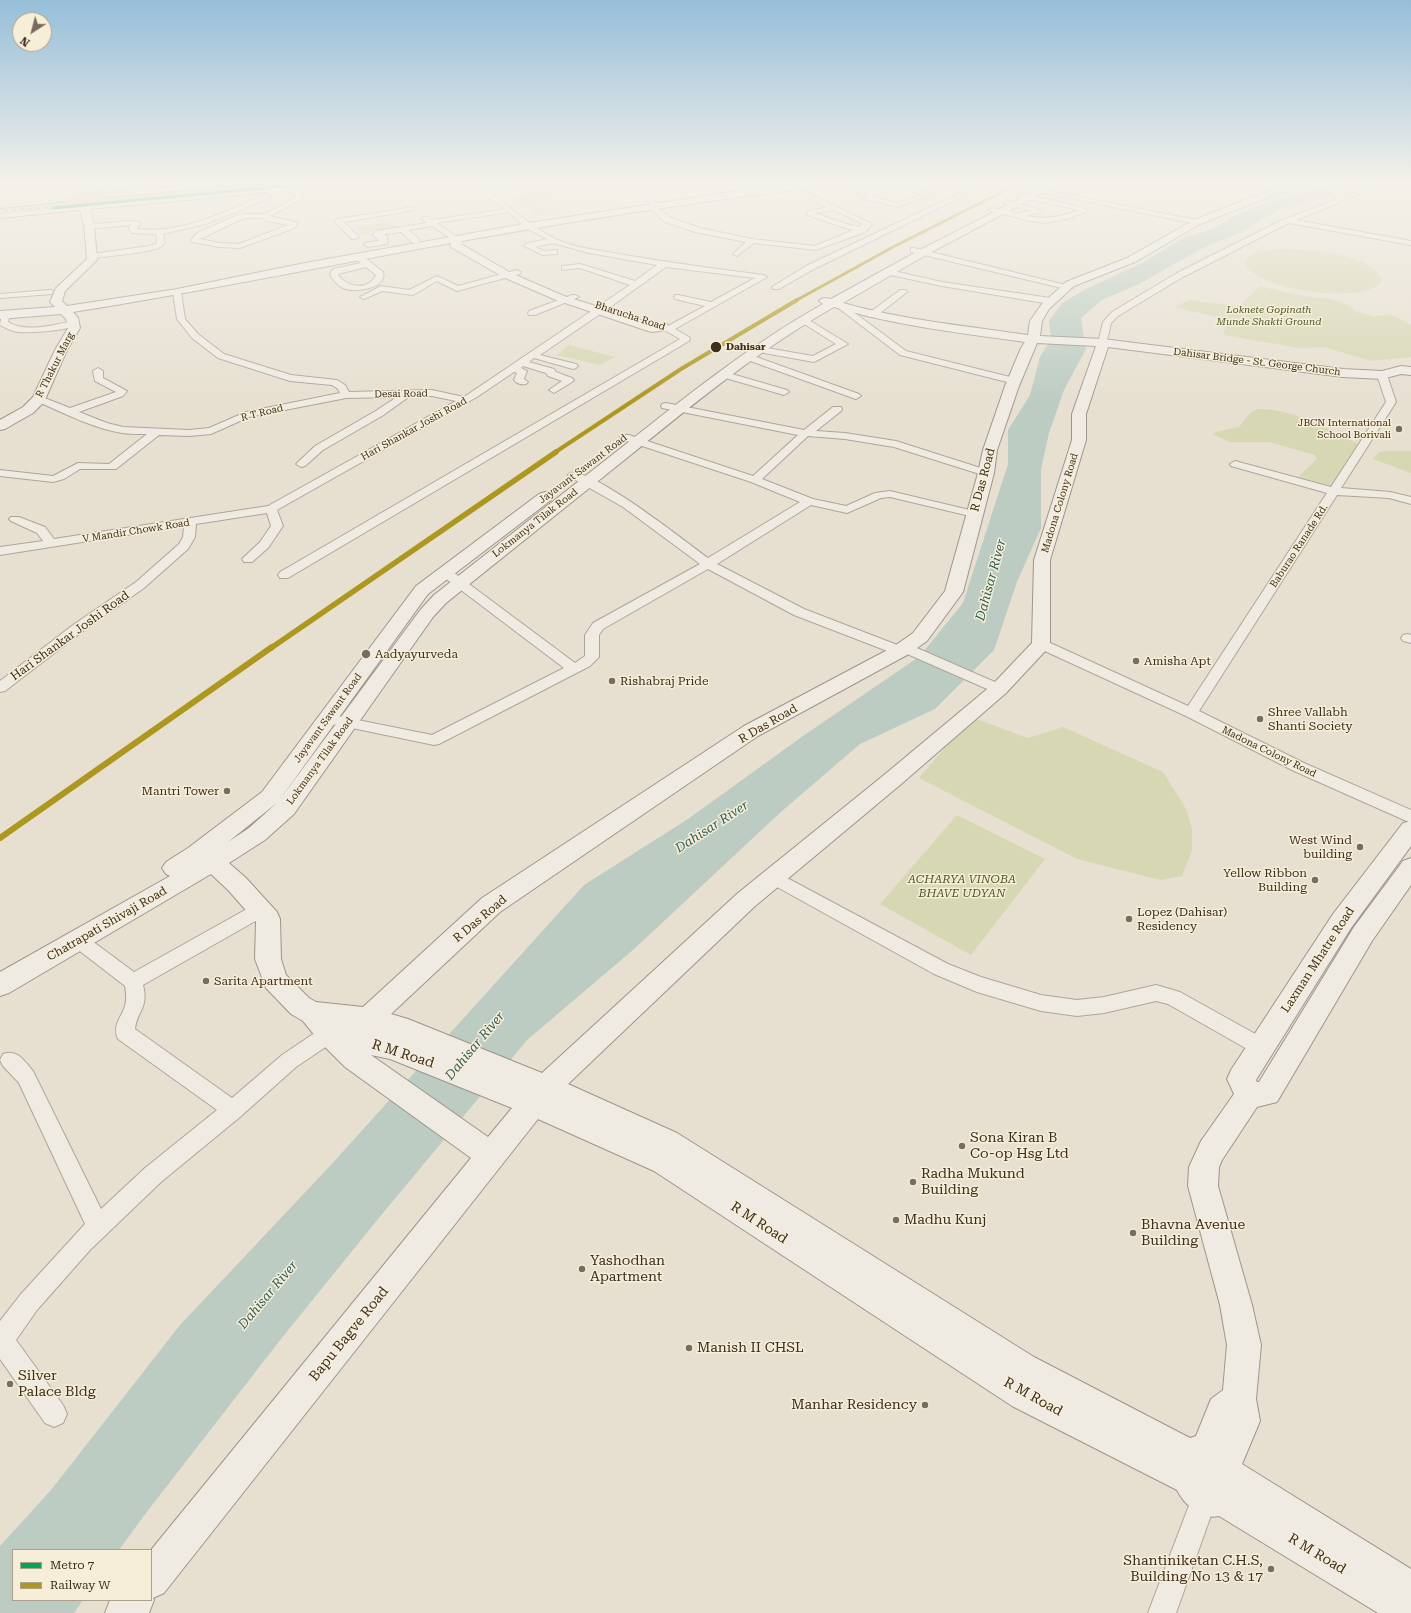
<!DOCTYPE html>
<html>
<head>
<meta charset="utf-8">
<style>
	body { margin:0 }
	#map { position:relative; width:1411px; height:1613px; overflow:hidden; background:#e7e0d1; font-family:"Roboto Serif",serif }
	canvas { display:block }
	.legend { position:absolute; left:12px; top:1549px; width:140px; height:52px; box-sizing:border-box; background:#f7eed8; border:1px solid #ada18e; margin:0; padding:5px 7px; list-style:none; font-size:12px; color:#3d2e20 }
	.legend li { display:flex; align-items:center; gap:8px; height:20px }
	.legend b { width:20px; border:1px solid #ada18e }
	.north { position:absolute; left:12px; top:12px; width:40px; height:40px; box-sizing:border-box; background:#f7eed8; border:1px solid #ada18e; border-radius:50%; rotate:216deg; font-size:11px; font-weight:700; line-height:16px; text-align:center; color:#3d2e20 }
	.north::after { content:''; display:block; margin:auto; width:14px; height:18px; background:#786c5e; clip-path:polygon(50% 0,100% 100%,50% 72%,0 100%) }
</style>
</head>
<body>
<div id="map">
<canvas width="1411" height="1613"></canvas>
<ul class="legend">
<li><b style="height:5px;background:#00a651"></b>Metro 7</li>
<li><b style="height:5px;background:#ae971f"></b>Railway W</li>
</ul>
<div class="north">N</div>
</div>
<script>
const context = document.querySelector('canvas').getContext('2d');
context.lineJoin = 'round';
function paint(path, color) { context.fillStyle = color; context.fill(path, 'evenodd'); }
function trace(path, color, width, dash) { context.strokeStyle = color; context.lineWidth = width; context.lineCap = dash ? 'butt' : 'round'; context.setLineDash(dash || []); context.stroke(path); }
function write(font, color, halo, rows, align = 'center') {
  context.font = font + ' "Roboto Serif",serif'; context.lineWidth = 3; context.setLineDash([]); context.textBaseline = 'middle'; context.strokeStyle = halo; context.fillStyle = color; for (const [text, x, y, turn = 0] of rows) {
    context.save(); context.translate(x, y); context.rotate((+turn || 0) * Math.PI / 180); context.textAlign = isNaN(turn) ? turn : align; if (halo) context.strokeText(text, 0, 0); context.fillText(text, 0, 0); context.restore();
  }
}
const green = new Path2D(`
	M551 191 555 194 546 196H553L559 203 521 208 514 200 522 199 513 200 509 196Z
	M562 204 563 207 557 208 560 212 534 217 527 210Z
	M391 222 397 228 361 234 355 227Z
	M1281 249C1310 249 1365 252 1382 278L1380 284C1357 304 1257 290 1244 263 1250 249 1268 250 1281 249Z
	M1260 286 1280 291 1308 297 1332 299 1348 305 1357 312 1374 316 1390 314 1411 325V357L1371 361 1324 347 1299 348 1223 335 1228 320 1175 307 1189 300 1239 306Z
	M569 345 615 357 600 365 557 355Z
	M1258 409C1293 409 1327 428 1358 444L1332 486 1298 477 1317 459 1315 455 1269 442H1229L1213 434 1216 432 1239 427 1251 412Z
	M1387 451H1411V473L1373 459 1379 452Z
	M971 717 1028 738 1063 727 1163 772 1186 809 1192 829V851L1182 876 1160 880 1077 859 919 778Z
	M957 815 1045 859 971 955 880 904Z`);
const water = new Path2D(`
	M1338 181H1371L1310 202 1280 210 1259 221 1238 234 1201 249 1139 284 1102 300 1081 318 1086 349 1064 390 1049 433 1041 469V528L1017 582 994 650 935 709 860 744 782 811 633 950 527 1040 378 1219 281 1339 146 1513 119 1550H13V1600H83L74 1613H0V1546L51 1490 180 1325 329 1167 584 885 688 819 803 736 920 656 963 603 1008 464V430L1030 395 1040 357 1051 339 1049 321 1062 303 1086 289 1142 263 1183 238 1213 229 1233 216 1268 201 1299 195 1311 188Z`);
const street = new Path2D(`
	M7 181H60L57 183 19 186 9 184Z
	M485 181H491L500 191 492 195C514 209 538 233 563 242 582 249 604 251 625 255 671 263 717 269 763 275L767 277 675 329 689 337 690 339 689 341 288 578H280L278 575 280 572 680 339 659 327 663 324 668 326 705 306 675 299 674 297 675 295H678L711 302 755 278 666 267 606 310 540 355 576 364 578 366 576 368 573 369 534 358 529 362 554 369 556 372 572 378 574 380 572 382 554 393 549 390 562 381 548 376 546 373 523 366 521 368 527 371 524 379 528 382 526 384C522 385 517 384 514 380L517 373 514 372 477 397 277 510 283 526 268 548 252 562H244L242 559 260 542 271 526 267 513 196 524 195 537 188 549 144 588 83 631 5 691 0 692V681L73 625 136 582 179 544 183 537 184 526 0 555V547L43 541 37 533 11 521 9 519 11 517H19L45 527 54 539 268 506 456 401 432 396H410L382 416 323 450 305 466 301 467 296 464 315 446 374 412 397 397 346 398 249 417 211 434 189 436 159 435 116 469H80L64 479 53 482 0 476V470L53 476 78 463 109 464 147 434C139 434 130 434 122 433 92 428 64 413 36 401L34 399 36 397H42L70 408 116 392 95 381 93 371 98 368 103 371V378L127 391 123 396 79 412 107 423 123 427 189 430 209 428 246 412 340 393 338 389 332 385 290 381 218 358 192 338 177 319 173 292 174 290H180L181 292 185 319 198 334 224 354 291 375 337 380 345 385 349 392 432 390 464 397 630 285 580 268 562 270V266L580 264 635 281 657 265 589 253 553 243 535 247 544 251 557 250V254L543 255 524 246 525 244 547 239 526 228 509 212 437 223 457 237V241H454L432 226 408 230 419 239V243H413L401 232 384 234 388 238 386 240 388 242 387 244 368 247 364 245 365 243 379 241 373 235 376 231 427 223 422 219 423 217H429L432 220 505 209 485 195V193L493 190Z
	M623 181H630L661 206V208L659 209 671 218 700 228 752 239 815 246 853 230C837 226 823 220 808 215L806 214 809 211 827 207 802 194 784 189V187L786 186 806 192 872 224 865 232 816 250 754 243 737 256 733 254 746 242 695 232 665 222 651 209V207L653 206ZM834 210 863 224 859 227C844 224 830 218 815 213Z
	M831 181C845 181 856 194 872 190L845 181H854L878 188 888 184 882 182 881 181H890L933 194 898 207 864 199 863 198 866 195 853 193 831 183ZM895 186 923 194 898 203 873 197Z
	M986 181H994L812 270 779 289H773L772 287 806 266Z
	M1384 181H1392L1296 220 1411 241V245L1289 223 1183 277 1118 316 1111 323 1106 345 1103 346 1098 343 1103 322 1112 312 1177 273 1280 221Z
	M281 186 305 194 298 201 270 216 295 222 297 225 295 228 240 248 219 247 192 242 191 240 197 233 240 214H264L294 199 297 195 282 190 265 200 206 224 163 234C164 238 166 242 162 246 156 252 104 257 92 258L88 256 92 254 149 246 156 244 157 241 156 234 132 233 129 228 131 225 89 229H86V225L130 221 139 222 140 224 137 229C181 234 223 213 262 196 268 193 274 188 281 186ZM244 218H263L266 221 288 225 239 244 219 243 200 239Z
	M1040 189 1197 220 1201 222 1197 224 1038 192V190Z
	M1021 194 1082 207 1088 211 1070 218 1046 223 1030 221 988 210 992 208 1018 213 1031 211 1005 204 1004 203 1007 201 1034 208 1035 210H1042V212L1026 216C1045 220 1061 217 1079 210L1019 197V195Z
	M413 207 416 209 415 210 344 222 359 237 355 239H352L334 221 338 219Z
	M911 248H914L1066 285 1070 287 1066 289 911 252Z
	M354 254H360L383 272C388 289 353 293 343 288 337 285 333 280 330 274L333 269 361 263 354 258ZM366 267 376 275C369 291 346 288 338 274Z
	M517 270 521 272 520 274 457 291 437 281 413 295 382 291 364 299 360 297 381 286 409 290 437 276 458 286Z
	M886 270H889L942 282 1050 298 1054 301 1050 304 942 286 886 274Z
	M49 290H52L53 292 52 294 0 298V294Z
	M900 290H906L907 292 875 317H869L868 315 869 313Z
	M572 295H575L579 297 535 315H529L528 313 529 311Z
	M840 302 906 351 1018 379 1020 381 1015 384 900 355 837 307 836 305Z
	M6 311 10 314 8 322C26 333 53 325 73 321L77 324C70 331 28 333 18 332 11 331 6 328 0 325L2 314Z
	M804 317 848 344 814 362 764 353 762 351 764 349 767 348 813 356 836 344 801 322 800 320 801 318Z
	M748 354 859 394 861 396 856 399 853 398 745 359 743 357 745 355Z
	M725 372 787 390 789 392 784 395 722 377 720 375Z
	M1382 372 1387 375 1396 402 1341 488 1390 492 1411 497V504L1389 498 1337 495 1199 711 1304 763 1411 810V823L1294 771 1186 716 1036 647 1034 644 1036 641H1046L1188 706 1327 493 1231 466 1230 464 1235 461 1331 487 1386 402 1377 375Z
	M666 403 804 430 833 407H841L842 409 841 411 816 431 845 433 896 441 990 471 991 473 990 475 986 476 894 447 845 439 808 436 762 479 813 499 846 506 875 493 890 491 978 512 980 514 978 516 974 517 890 497 881 498 847 513 811 505 717 564 804 609 900 646 905 644 910 645 1004 686 1006 689 1004 692 999 693 994 692 905 653 900 655 895 654 794 615 708 569 603 629 599 635V657L590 666 439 744 434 745 323 722 321 719 323 716 328 714 432 735 564 668 441 575 439 572 441 569H449L575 663 585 656V635L593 623 700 564 623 507 570 477 568 475 570 473C592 467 687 543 708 558L800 502 751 482 621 439 620 437 621 435H629L753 476 798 435 662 408 661 406 662 404Z
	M1408 634 1411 635V643L1403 641 1401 638 1403 635Z
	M774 871 948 964 981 977 1041 995 1077 1000 1104 997 1156 985 1180 992 1268 1041 1271 1047 1268 1053 1261 1056 1254 1053 1168 1004 1156 1001 1104 1013 1077 1016 1041 1011 977 992 934 974 768 882 765 877 768 872Z
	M260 903 266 905 269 910 266 915 143 985C149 1008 137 1011 135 1029L232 1098 282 1055 322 1028 329 1026 336 1028 339 1034 336 1040 296 1067 240 1117 161 1182 90 1250 37 1310 16 1340 63 1405 67 1414 63 1423 54 1427 45 1423 0 1359V1321L21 1294 85 1224 19 1083 3 1066 0 1060 3 1054C18 1049 24 1061 33 1071L101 1209 145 1168 217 1110 118 1039C112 1026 121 1018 125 1006 127 999 126 992 125 986L72 945 69 940 72 935 78 933 84 935 134 972 254 905Z
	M1205 1483 1214 1487 1218 1496 1176 1613H1148L1196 1487Z`);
const secondary = new Path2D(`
	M100 181H111L90 196 89 204 316 181H341L336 184 242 195 90 209 94 224 97 260 65 291 62 301 67 306 177 289 305 263 529 223 743 190 823 181H848L843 184C716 199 589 218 462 241L461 244 511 273 564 296 653 324H667L669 327 667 330 652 332 648 331 556 300 503 277 451 247 450 245 451 243C325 266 199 292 73 312L78 318 80 328 67 350 44 402 33 413 5 429 0 430V420L23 407 33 397 55 350 68 328 66 319 61 314 0 319V311L55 307 50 302 56 288 87 259 84 224 80 210 0 218V212L79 205C81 189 87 188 100 181Z
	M1054 181H1065L926 255 843 303C903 320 966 326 1028 335L1030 321 1041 305 1066 282 1127 258 1194 220 1260 194 1300 181H1312L1311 183 1266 198 1200 224 1135 262 1074 286 1049 309 1042 321 1040 336 1103 339 1343 369 1382 371 1401 366 1411 367V375L1401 374 1382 379 1343 377 1108 347 1086 414V440L1050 560V644L1048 648 1006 693 900 785 754 907 568 1084 677 1133 1034 1357 1190 1438 1196 1436 1211 1399 1223 1390 1227 1345 1220 1305 1188 1186 1189 1167 1201 1141 1234 1094 1227 1079 1231 1070 1333 914 1403 823 1411 821V846L1351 928 1256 1080 1257 1082H1259L1354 927 1403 861 1411 858V885L1372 941 1277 1102 1257 1107 1222 1160 1219 1167 1218 1186 1252 1305 1261 1345 1256 1399 1260 1421 1242 1464 1411 1569V1613H1378L1219 1516C1202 1520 1184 1505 1177 1490L1012 1406 654 1171 538 1119 164 1593 153 1598 154 1600 149 1613H105L110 1600H151V1550L471 1158 345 1067 320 1042 303 1021 291 1014 266 988 255 959 256 922 229 891 211 874 9 993 0 996V972L170 876 166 874 162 868 166 862 188 848 262 792 416 586 539 494 545 492 551 494 553 497 551 500 428 594 278 802 228 842 249 828 278 802 421 609 434 595C498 545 562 494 626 444 689 394 753 343 823 304L819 301 821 299 825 298 831 299 918 251ZM834 307C896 326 961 333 1025 342L1021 348 1005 386 983 450 978 473 945 591 913 633 893 647 744 726 482 898 363 1007 316 1002 309 998 286 975 281 959 280 919 277 912 246 878 229 863 265 840 294 814 433 617 446 603C508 553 571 503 633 453 697 401 762 348 834 307ZM1037 343 1096 346 1072 414V440L1034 560 1032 643 992 685 884 775 738 893 542 1073 408 1019 391 1014 500 912 758 736 907 655 927 641 963 592 994 473 997 450 1019 386ZM371 1055 390 1059 512 1108 488 1137Z`);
const highway = new Path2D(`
	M266 181H292C287 185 258 188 250 190L0 215V209L238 185 242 183Z`);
const rail = new Path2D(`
	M72 195 220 181
	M0 211 53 207`);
const highwayBridge = new Path2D(`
	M71 202 103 199`);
const rail1Far3 = new Path2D(`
	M795 301 893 247 1024 181`);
const rail1Far2 = new Path2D(`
	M554 453 681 369 797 300`);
const rail1Far1 = new Path2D(`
	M271 648 556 452`);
const rail1 = new Path2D(`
	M0 838 272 647`);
const metro1 = new Path2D(`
	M53 208 254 189 320 181`);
const markers = [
	[716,347,6,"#3d2e20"],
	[1399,429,4,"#786c5e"],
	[366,654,5,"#786c5e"],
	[1136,661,4,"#786c5e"],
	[612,681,4,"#786c5e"],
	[1260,719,4,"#786c5e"],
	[227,791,4,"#786c5e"],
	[1360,847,4,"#786c5e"],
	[1315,880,4,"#786c5e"],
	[1129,919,4,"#786c5e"],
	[206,981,4,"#786c5e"],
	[962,1146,4,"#786c5e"],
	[913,1182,4,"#786c5e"],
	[896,1220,4,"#786c5e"],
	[1133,1233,4,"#786c5e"],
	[582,1269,4,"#786c5e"],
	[689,1348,4,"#786c5e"],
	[10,1384,4,"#786c5e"],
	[925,1405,4,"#786c5e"],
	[1271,1569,4,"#786c5e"]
];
const farParknames = [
	["Loknete Gopinath",1269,310],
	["Munde Shakti Ground",1269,322]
];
const farStreetnames = [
	["Bharucha Road",630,316,18],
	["Dahisar Bridge - St. George Church",1257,362,7],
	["R Thakur Marg",55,365,-63],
	["Desai Road",401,394,-1],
	["R T Road",262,413,-14],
	["Hari Shankar Joshi Road",414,429,-29],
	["Jayavant Sawant Road",583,469,-37],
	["Madona Colony Road",1060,503,-73],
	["Lokmanya Tilak Road",535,523,-38],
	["V Mandir Chowk Road",136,531,-9],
	["Baburao Ranade Rd.",1299,546,-57],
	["Jayavant Sawant Road",328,718,-54],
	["Madona Colony Road",1269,752,26],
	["Lokmanya Tilak Road",320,761,-54]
];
const farStopnames = [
	["Dahisar",726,347]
];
const farPoinames = [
	["JBCN International",1391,423],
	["School Borivali",1391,435]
];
const streetNames = [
	["R Das Road",983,480,-75],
	["Hari Shankar Joshi Road",70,636,-36],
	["R Das Road",768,724,-30],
	["R Das Road",480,919,-40],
	["Chatrapati Shivaji Road",107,924,-30],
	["Laxman Mhatre Road",1318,960,-57]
];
const poiNames = [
	["Aadyayurveda",375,654],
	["Amisha Apt",1144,661],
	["Rishabraj Pride",620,681],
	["Shree Vallabh",1268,712],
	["Shanti Society",1268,726],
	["Mantri Tower",219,791,"right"],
	["West Wind",1352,840,"right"],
	["building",1352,854,"right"],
	["Yellow Ribbon",1307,873,"right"],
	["Building",1307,887,"right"],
	["Lopez (Dahisar)",1137,912],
	["Residency",1137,926],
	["Sarita Apartment",214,981]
];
const parkNames = [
	["ACHARYA VINOBA",962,879],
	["BHAVE UDYAN",962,893]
];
const waterNames = [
	["Dahisar River",991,580,-75],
	["Dahisar River",712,827,-33],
	["Dahisar River",475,1046,-50],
	["Dahisar River",268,1295,-50]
];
const nearStreetnames = [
	["R M Road",403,1054,18],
	["R M Road",759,1223,33],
	["Bapu Bagve Road",349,1334,-51],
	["R M Road",1033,1397,29],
	["R M Road",1317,1554,31]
];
const nearPoinames = [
	["Sona Kiran B",970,1138],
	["Co-op Hsg Ltd",970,1154],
	["Radha Mukund",921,1174],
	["Building",921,1190],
	["Madhu Kunj",904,1220],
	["Bhavna Avenue",1141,1225],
	["Building",1141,1241],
	["Yashodhan",590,1261],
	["Apartment",590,1277],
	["Manish II CHSL",697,1348],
	["Silver",18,1376],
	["Palace Bldg",18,1392],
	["Manhar Residency",917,1405,"right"],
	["Shantiniketan C.H.S,",1263,1561,"right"],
	["Building No 13 & 17",1263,1577,"right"]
];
paint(green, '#d6d7b3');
paint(water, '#bcccc2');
trace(street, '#ada599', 2);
trace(secondary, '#9c958a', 2);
trace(highway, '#928b80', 2);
paint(street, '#efebe3');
paint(secondary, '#efebe3');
paint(highway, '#dad1c2');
trace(rail, '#afaaa2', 2);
trace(rail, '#f7eed8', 1.5, [4]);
trace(highwayBridge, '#928b80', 11, []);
trace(highwayBridge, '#dad1c2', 10);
trace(rail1Far3, '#ae971f', 3);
trace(rail1Far2, '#ae971f', 4);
trace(rail1Far1, '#ae971f', 5.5);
trace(rail1, '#ae971f', 6);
trace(metro1, '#00a651', 3);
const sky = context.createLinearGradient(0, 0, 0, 406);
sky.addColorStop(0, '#96bed9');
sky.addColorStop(0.45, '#f4f1ea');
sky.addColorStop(1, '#f4f1ea00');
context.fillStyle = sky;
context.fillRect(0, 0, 1411, 406);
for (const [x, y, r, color] of markers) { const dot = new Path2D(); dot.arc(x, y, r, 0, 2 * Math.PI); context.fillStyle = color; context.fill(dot); trace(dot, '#f7eed8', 1.5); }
write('italic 10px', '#4d5a26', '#f7eed8', farParknames);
write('10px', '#3d2e20', '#f7eed8', farStreetnames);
write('bold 10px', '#3d2e20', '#f7eed8', farStopnames, 'left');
write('10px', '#3d2e20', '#f7eed8', farPoinames, 'right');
write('12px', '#3d2e20', '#f7eed8', streetNames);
write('12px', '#3d2e20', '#f7eed8', poiNames, 'left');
write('italic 12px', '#4d5a26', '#f7eed8', parkNames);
write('italic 13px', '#2f5d5a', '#f7eed8', waterNames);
write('14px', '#3d2e20', '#f7eed8', nearStreetnames);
write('14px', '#3d2e20', '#f7eed8', nearPoinames, 'left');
</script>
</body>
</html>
